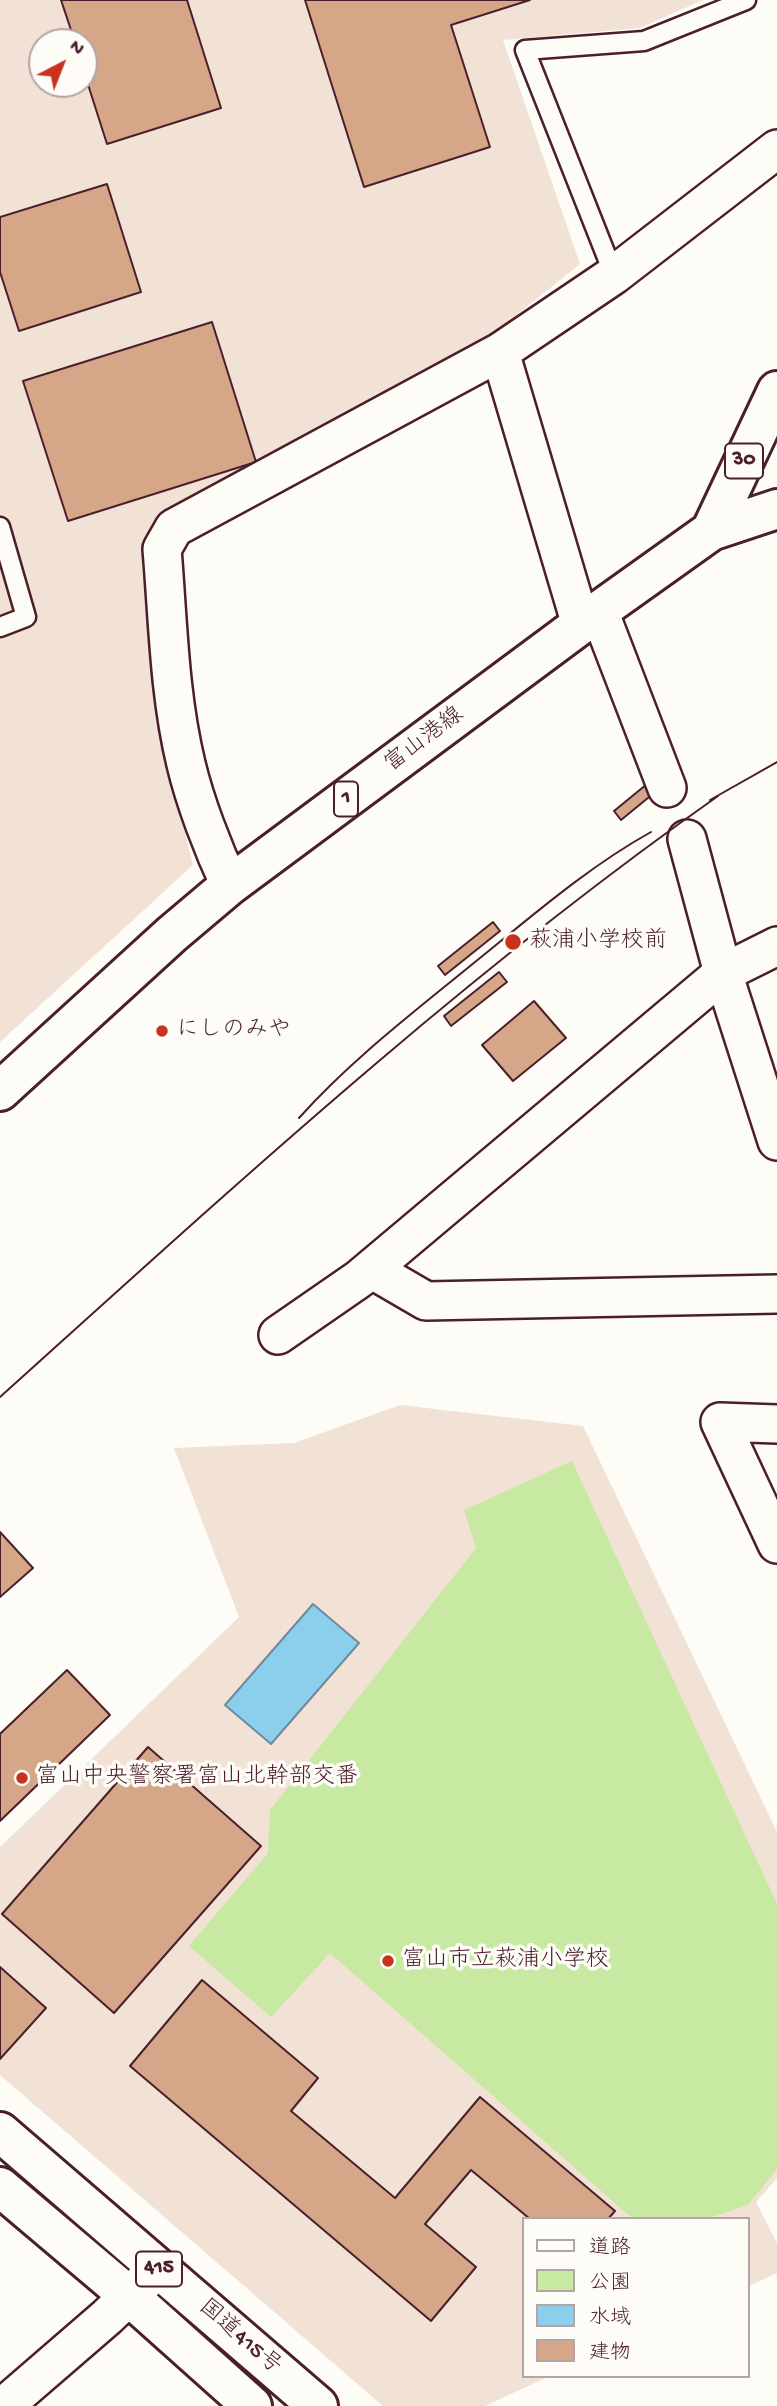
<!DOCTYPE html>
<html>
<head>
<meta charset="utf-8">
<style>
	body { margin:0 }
	#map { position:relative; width:777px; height:2406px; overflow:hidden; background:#fdfcf7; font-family:"Gochi Hand","Klee One",sans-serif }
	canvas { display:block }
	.legend { position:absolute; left:522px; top:2217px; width:228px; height:161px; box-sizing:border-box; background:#fdfcf7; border:2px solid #b5a4a5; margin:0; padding:9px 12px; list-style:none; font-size:21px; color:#4a1f2b }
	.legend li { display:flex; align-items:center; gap:14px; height:35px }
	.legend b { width:35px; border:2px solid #b5a4a5 }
	.north { position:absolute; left:28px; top:28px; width:70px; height:70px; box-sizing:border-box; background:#fdfcf7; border:2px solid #b5a4a5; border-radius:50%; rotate:42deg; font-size:19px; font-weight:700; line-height:28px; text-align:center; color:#4a1f2b }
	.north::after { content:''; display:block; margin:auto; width:24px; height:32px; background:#c8321e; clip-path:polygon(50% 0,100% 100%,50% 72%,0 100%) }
</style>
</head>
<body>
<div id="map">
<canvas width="777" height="2406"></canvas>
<ul class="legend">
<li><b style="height:9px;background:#fdfcf7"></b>道路</li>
<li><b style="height:19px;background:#c8e9a2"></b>公園</li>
<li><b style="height:19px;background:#8bcfec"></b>水域</li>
<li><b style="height:19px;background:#d5a687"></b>建物</li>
</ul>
<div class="north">N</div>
</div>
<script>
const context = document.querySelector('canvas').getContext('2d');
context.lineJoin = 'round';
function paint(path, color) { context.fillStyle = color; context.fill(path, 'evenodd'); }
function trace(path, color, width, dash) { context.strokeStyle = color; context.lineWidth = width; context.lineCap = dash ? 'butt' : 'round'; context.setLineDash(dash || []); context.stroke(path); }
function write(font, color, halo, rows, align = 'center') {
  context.font = font + ' "Gochi Hand","Klee One",sans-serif'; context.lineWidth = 7; context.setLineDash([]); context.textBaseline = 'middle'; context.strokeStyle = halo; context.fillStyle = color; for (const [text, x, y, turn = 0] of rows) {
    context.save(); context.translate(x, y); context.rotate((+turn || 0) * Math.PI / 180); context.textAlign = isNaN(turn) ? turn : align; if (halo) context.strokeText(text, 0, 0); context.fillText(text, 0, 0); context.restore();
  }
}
const built = new Path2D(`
	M0 0H703L640 28 503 40 580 264 498 330 318 440 150 559 163 743 193 865 0 1042ZM42 42H84V84H42Z
	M400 1405 583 1426 777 1832V2178L756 2202 777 2243V2273L747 2287V2219H523V2376H550L485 2406H383L0 2075V1847L239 1617 174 1448 294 1443Z`);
const green = new Path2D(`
	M572 1461 777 1904V2169L748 2205 706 2219H633L330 1953 271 2017 189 1946 268 1853 270 1810 476 1548 464 1510Z`);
const water = new Path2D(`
	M313 1604 359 1643 271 1744 225 1705Z`);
const building = new Path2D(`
	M61 0H187L221 108 107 144 84 72V42H75Z
	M305 0H530L451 25 490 147 364 187Z
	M107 184 141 292 19 331 0 272V217Z
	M212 322 256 462 68 521 23 381Z
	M647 784 654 793 621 820 614 811Z
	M493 922 500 931 445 975 438 966Z
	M499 972 507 982 451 1026 444 1016Z
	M534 1001 566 1038 513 1081 482 1045Z
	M0 1532 33 1568 0 1597Z
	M67 1670 110 1715 0 1821V1734Z
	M148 1747 261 1846 114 2013 2 1914Z
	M0 1967 46 2008 0 2059Z
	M202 1980 318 2078 291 2111 395 2198 480 2097 615 2211 608 2219H530L471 2170 425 2224 476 2267 431 2321 130 2066Z`);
const lane = new Path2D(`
	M614 275 525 50 644 41 746 0
	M0 527 26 617 0 627`);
const street = new Path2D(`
	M500 352 581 625
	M599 611 667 788
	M687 839 723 973 777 1141
	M230 885C213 849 195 802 186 764 169 694 168 620 162 549L174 528 500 352 614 275 777 149
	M371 1269 426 1301 777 1294
	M278 1335 359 1279 723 973 777 946
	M777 1424 720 1422 777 1544
	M4 2406 107 2317 150 2276`);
const primary = new Path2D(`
	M711 531 777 509
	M0 1091 172 934 230 885 603 608 711 531 777 391`);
const highway = new Path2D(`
	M0 2132 318 2406
	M0 2187 129 2296 252 2406`);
const tram = new Path2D(`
	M710 800 777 762
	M299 1118C352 1059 414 1012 475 962 532 916 588 867 651 832
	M0 1397C232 1188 462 976 718 796`);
const markers = [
	[513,942,9,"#c8321e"],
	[162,1031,7,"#c8321e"],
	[22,1778,7,"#c8321e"],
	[388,1961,7,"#c8321e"]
];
const shields = [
	[744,461,38],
	[346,799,24],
	[159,2269,46]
];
const shieldNames = [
	["30",744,461],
	["1",346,799],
	["415",159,2269]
];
const streetNames = [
	["富山港線",425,741,-37],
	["国道415号",239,2338,41]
];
const poiNames = [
	["萩浦小学校前",529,942],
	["にしのみや",176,1031],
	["富山中央警察署富山北幹部交番",36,1778],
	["富山市立萩浦小学校",402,1961]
];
paint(built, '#f1e2d5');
paint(green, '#c8e9a2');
paint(water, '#8bcfec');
trace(water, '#71899f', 2);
paint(building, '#d5a687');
trace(building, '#4a1f2b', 2);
trace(lane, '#4a1f2b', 23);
trace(street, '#4a1f2b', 42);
trace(primary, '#4a1f2b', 44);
trace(highway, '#4a1f2b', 44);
trace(lane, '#fdfcf7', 18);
trace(street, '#fdfcf7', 37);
trace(primary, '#fdfcf7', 38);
trace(highway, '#fdfcf7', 38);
trace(tram, '#4a1f2b', 2);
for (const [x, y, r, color] of markers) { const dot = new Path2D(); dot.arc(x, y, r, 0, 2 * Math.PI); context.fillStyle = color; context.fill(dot); trace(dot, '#fdfcf7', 2.5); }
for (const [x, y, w] of shields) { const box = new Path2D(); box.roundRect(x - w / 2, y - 17.5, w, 35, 5); context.fillStyle = '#fdfcf7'; context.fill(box); trace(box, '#4a1f2b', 2); }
write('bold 21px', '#4a1f2b', null, shieldNames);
write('23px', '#4a1f2b', '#fdfcf7', streetNames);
write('23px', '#4a1f2b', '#fdfcf7', poiNames, 'left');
</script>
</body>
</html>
